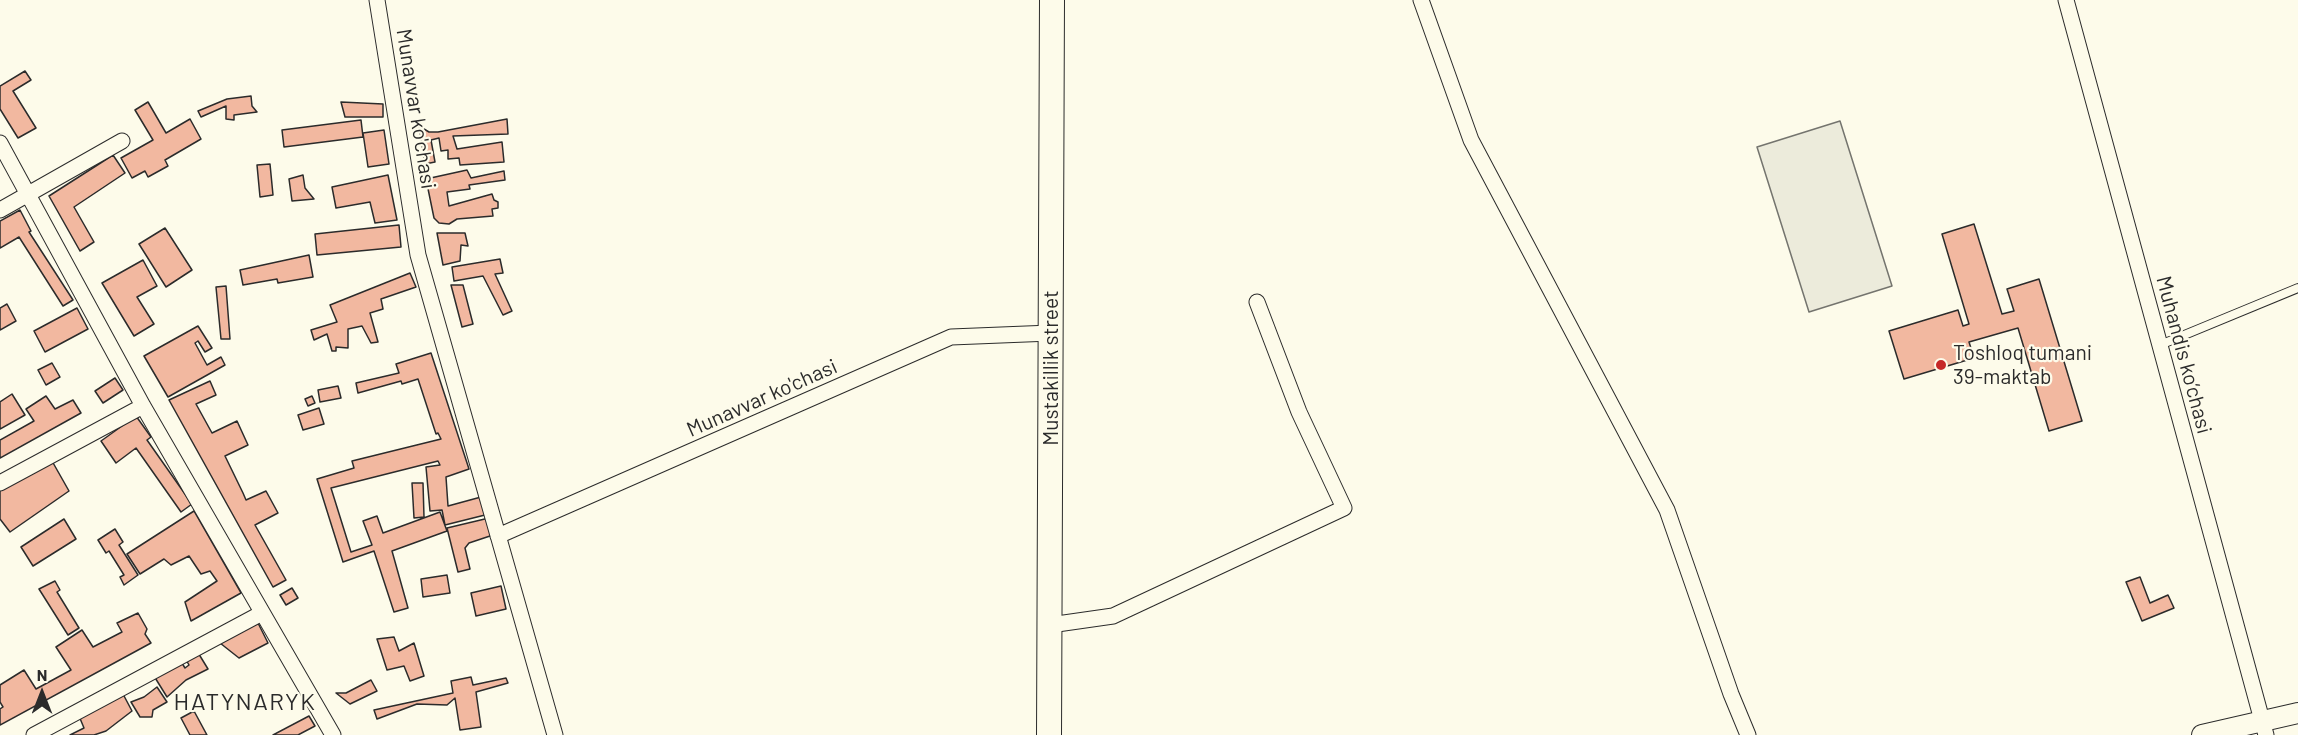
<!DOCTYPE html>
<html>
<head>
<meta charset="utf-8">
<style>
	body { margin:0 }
	#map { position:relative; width:2298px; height:735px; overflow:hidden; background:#fdfbea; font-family:Barlow,sans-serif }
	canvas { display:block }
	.north { position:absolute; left:12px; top:663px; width:60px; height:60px; -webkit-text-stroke:4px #fdfbea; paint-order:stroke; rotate:0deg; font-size:16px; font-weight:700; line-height:24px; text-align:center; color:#2b2b2b }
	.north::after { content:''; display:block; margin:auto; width:21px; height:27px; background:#2b2b2b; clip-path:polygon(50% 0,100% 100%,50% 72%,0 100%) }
</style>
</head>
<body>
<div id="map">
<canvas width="2298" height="735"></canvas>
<div class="north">N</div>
</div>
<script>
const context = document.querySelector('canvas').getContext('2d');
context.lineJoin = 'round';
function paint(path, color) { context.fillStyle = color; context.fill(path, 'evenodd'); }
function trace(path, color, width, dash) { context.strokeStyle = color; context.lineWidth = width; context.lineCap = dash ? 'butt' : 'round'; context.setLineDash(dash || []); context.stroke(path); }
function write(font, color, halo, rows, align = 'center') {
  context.font = font + ' Barlow,sans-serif'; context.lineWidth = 4.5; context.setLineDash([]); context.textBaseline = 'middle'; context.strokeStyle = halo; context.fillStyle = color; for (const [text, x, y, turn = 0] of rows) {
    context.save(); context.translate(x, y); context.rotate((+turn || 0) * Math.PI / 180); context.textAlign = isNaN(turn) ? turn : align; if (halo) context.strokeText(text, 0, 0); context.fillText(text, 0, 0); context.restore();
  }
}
const green = new Path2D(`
	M1840 121 1892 286 1809 312 1757 147Z`);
const building = new Path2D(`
	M25 71 31 80 13 91 36 128 18 138 0 109V86Z
	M251 96 252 106 257 112 234 115V120L226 119V106L201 117 198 111 227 99Z
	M148 102 166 133 190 119 201 139 165 160 168 166 148 177 145 171 132 178 121 158 153 140 135 110Z
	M341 102 383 104V117H345Z
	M507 119 508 134 453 136 457 149 502 142 504 162 460 165 459 158 448 159V150L441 151 439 138 431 140 435 162 425 164 419 126 429 132H438Z
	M361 120 363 137 284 147 282 130Z
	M384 130 389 164 368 167 363 133Z
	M113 155 125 173 74 207 94 242 80 251 49 196Z
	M270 164 273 195 260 197 257 165Z
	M467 170 471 178 504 171 505 180 469 185 470 189 447 192 449 206 492 194 494 200 498 202V208L492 209 493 216 457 219 449 224 439 223 434 218 426 179Z
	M303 175 305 188 314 199 292 201 289 179Z
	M388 175 397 220 375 223 370 202 336 208 332 187Z
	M20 210 31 231 29 232 73 300 63 306 19 237 0 248V221Z
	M1974 224 2002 314 2014 311 2007 289 2039 279 2082 421 2049 431 2018 328 1969 342 1974 358 1904 379 1889 331 1958 310 1963 326 1969 324 1942 234Z
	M399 225 401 247 317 255 315 234Z
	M165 228 192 270 166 287 139 244Z
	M437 233H465L468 246 461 245 460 261 443 265Z
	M309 255 313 277 278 283 277 279 243 285 240 270Z
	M500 259 503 273 495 274 512 311 503 315 483 276 454 281 452 267Z
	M143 260 157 286 137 297 154 324 134 336 102 283Z
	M410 273 416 287 381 299 383 309 370 313 378 342 371 343 362 326 348 329V348L336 347V351H332L327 334 314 340 311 330 337 322 330 305Z
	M451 285H463L473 324 462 327Z
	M226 286 230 339H221L216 287Z
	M7 304 16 321 0 330V308Z
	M77 308 88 329 45 352 34 331Z
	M198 326 212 348 205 352 198 341 195 343 207 365 221 357 225 365 168 397 144 356Z
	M431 353 469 469 446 477 448 506 481 497 485 515 445 525 442 510 430 511 426 467 440 465 438 461 331 488 351 552 372 545 363 521 377 516 383 533 440 512 447 531 392 551 408 608 394 612 374 551 343 562 317 479 354 468 352 461 441 439 438 433 436 434 418 379 402 384 401 381 358 393 356 383 399 373 396 364Z
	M52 363 60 377 46 385 38 370Z
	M115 378 123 390 103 403 95 391Z
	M210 381 216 395 196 404 212 433 237 421 248 445 225 456 243 493 246 500 266 491 278 513 255 525 286 580 273 587 169 400Z
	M338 386 341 398 320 402 318 390Z
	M12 394 25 415 0 429V402Z
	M46 396 55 409 73 400 81 413 0 458V440L34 421 26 409Z
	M312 396 315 403 308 406 305 399Z
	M319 408 324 424 303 430 298 415Z
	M136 416 151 437 147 440 192 504 181 512 136 448 116 463 101 441Z
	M52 461 69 491 10 532 0 519V490Z
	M412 483H423L424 517 414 518Z
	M194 511 241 593 191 621 185 602 217 581 210 571 201 574 189 556 171 565 164 559 140 574 127 554Z
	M489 518 493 535 469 543 465 548 470 569 458 572 447 528Z
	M64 519 76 539 33 566 21 547Z
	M115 529 123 542 119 545 138 575 124 585 120 577 124 575 109 551 106 553 98 540Z
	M447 575 450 593 423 597 421 579Z
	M2140 577 2150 603 2168 595 2174 608 2142 621 2126 582Z
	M55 581 60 590 57 592 79 628 68 635 39 589Z
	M501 586 506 609 476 616 471 593Z
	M292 588 298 598 286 605 280 595Z
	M138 613 147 629 145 634 151 643 0 725V709L3 707 0 702V685L24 670 36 689 71 670 56 647 82 630 93 647 122 632 117 623Z
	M257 621 268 643 239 658 220 643Z
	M394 637 399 651 414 643 424 676 410 681 404 666 387 670 377 639Z
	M197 651 208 669 186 680 167 697 154 676 180 660 185 668 189 665 185 658Z
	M471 677 473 685 506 678 508 683 476 692 481 727 460 730 455 698 447 705 417 704 377 719 374 710 453 693 451 681Z
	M371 680 377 691 350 704 336 693H346Z
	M157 687 167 702 153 710 152 717H140L131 702 144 697Z
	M123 694 132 711 106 731 94 735H70L84 728 79 716Z
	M194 711 207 735H190L181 718Z
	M309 716 315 726 298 735H273Z`);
const service = new Path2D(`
	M2160 345 2298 288`);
const minor = new Path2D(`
	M377 0 418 255 555 735
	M1421 0 1471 140 1667 510 1731 694 1748 735
	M2066 0 2266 735
	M0 143 143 406 333 735
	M0 210 122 141
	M0 483 143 406
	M498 536 951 337 1051 333
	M1050 625 1113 616 1344 508 1299 412 1257 302
	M34 735 262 613`);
const tertiary = new Path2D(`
	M2202 735 2298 713`);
const primary = new Path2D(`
	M1049 735 1052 0`);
const markers = [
	[1941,365,6,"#c62828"]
];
const streetNames = [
	["Munavvar ko'chasi",416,109,81],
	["Muhandis ko‘chasi",2184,355,75],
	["Mustakillik street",1051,368,-90],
	["Munavvar ko'chasi",762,398,-24]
];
const poiNames = [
	["Toshloq tumani",1953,353],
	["39-maktab",1953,377]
];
const quarterNames = [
	["HATYNARYK",245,702]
];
paint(green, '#ecebdb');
trace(green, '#74746e', 1.5);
paint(building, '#f2b8a0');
trace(building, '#2b2b2b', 1.5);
trace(service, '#2b2b2b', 10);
trace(minor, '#2b2b2b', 17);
trace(tertiary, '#2b2b2b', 22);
trace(primary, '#2b2b2b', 26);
trace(service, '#fdfbea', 8);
trace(minor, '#fdfbea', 15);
trace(tertiary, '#fdfbea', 20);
trace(primary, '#fdfbea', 24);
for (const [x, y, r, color] of markers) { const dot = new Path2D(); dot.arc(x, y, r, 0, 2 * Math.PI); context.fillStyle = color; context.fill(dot); trace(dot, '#fdfbea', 2); }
write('21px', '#2b2b2b', '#fdfbea', streetNames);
write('21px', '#2b2b2b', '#fdfbea', poiNames, 'left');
context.letterSpacing = '1.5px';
write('24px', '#2b2b2b', '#fdfbea', quarterNames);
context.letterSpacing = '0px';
</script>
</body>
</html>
